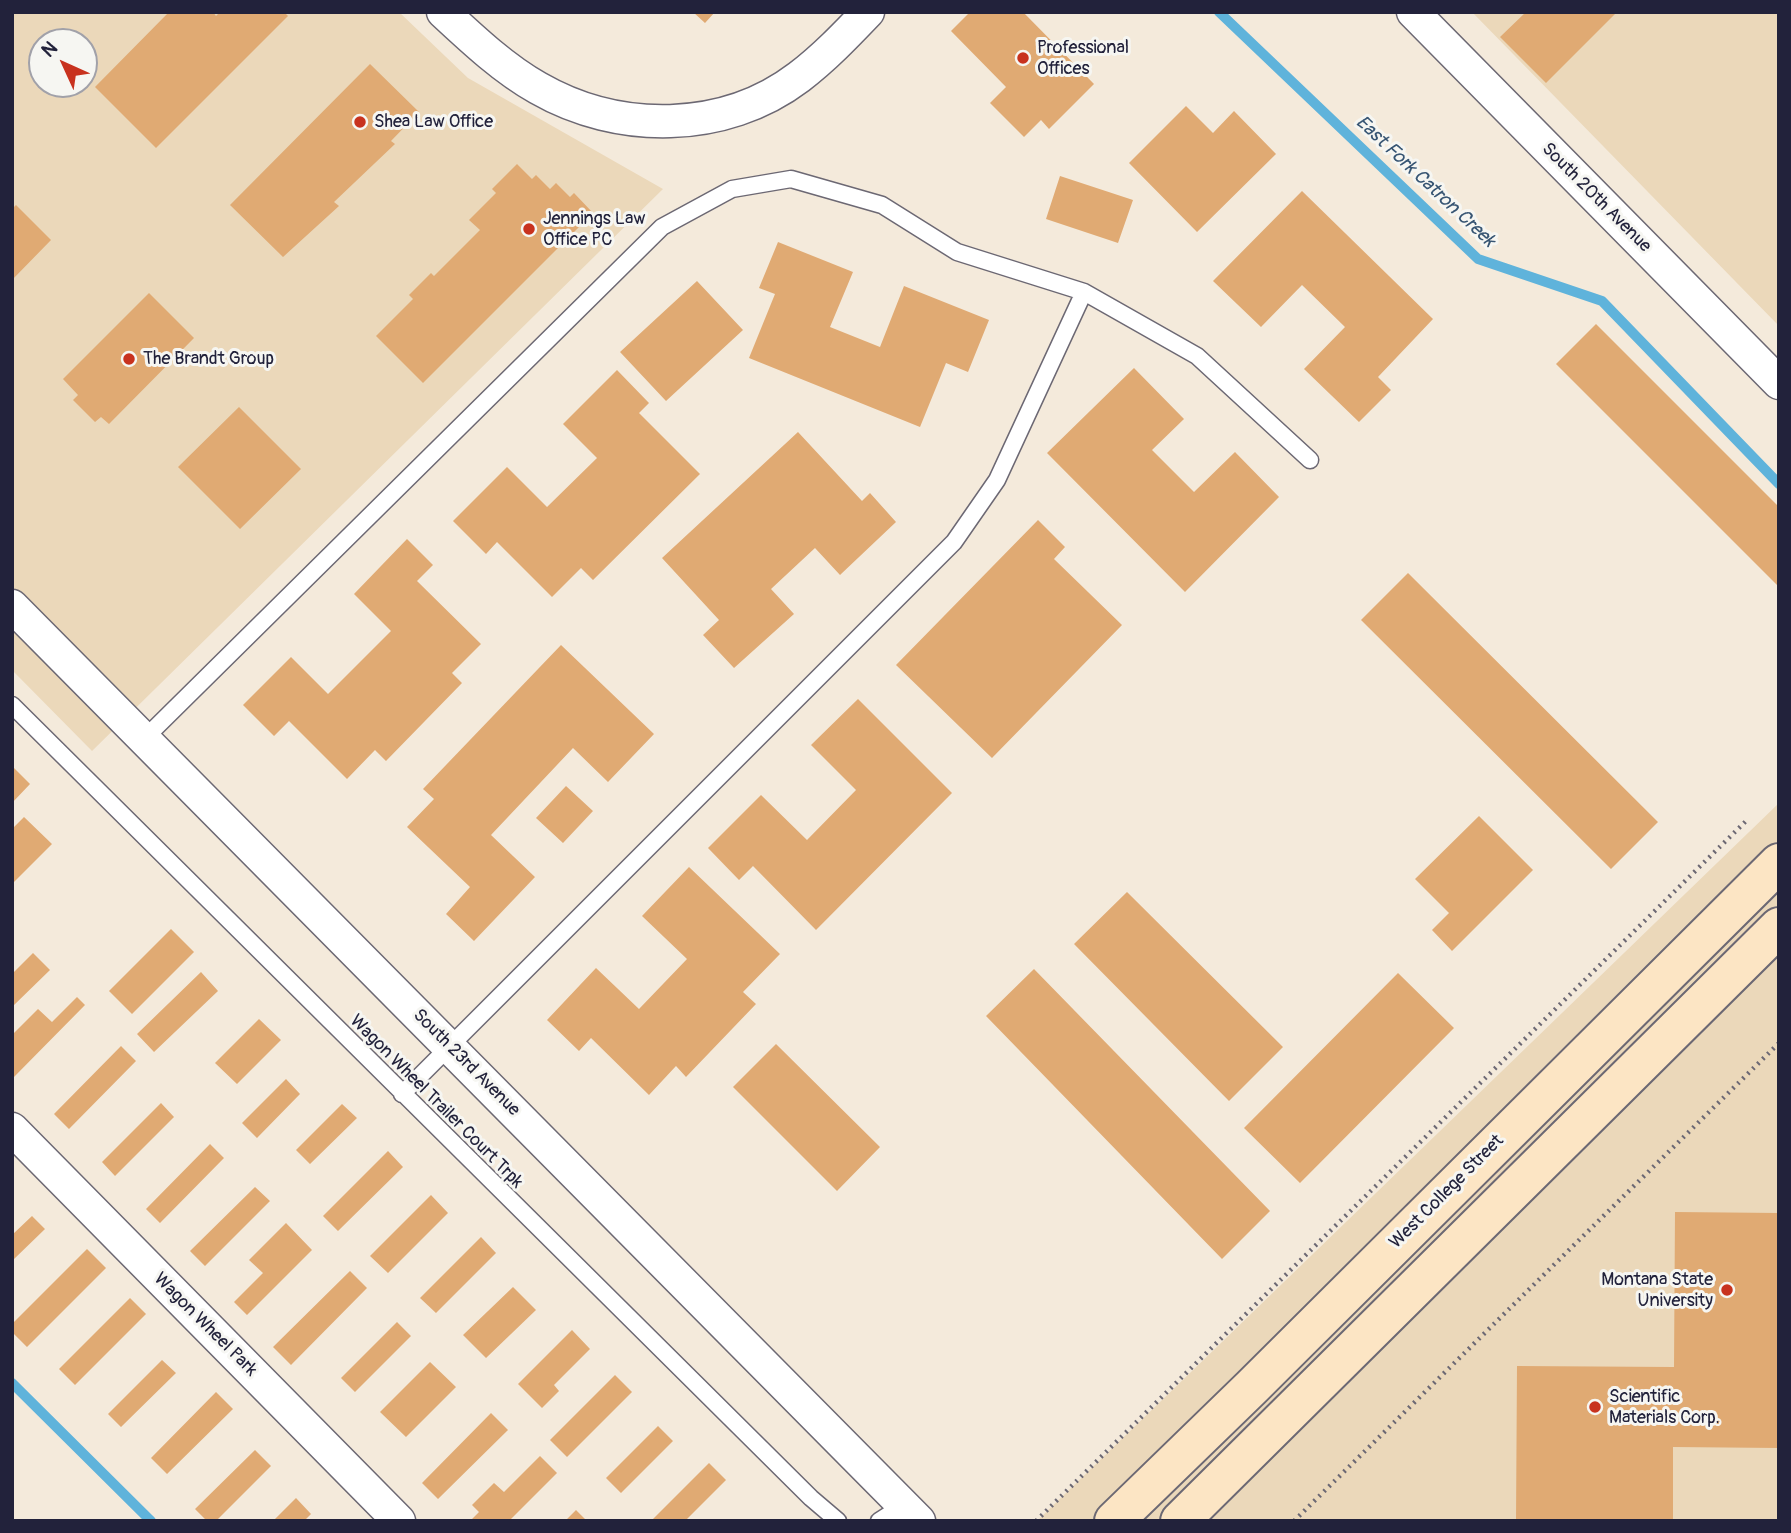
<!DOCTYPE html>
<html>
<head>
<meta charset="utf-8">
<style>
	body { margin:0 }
	#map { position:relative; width:1791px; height:1533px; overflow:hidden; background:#f4eadb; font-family:Pangolin,sans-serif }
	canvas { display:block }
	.frame { position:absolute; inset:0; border:14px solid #22223b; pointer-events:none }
	.north { position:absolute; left:28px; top:28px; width:70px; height:70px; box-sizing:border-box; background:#f6f6f2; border:2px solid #a1a1a9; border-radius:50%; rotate:315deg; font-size:19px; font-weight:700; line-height:28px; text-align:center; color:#22223b }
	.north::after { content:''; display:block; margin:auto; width:24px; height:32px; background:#c8321e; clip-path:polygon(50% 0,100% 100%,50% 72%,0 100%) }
</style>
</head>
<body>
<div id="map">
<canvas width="1791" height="1533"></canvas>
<div class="frame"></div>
<div class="north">N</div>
</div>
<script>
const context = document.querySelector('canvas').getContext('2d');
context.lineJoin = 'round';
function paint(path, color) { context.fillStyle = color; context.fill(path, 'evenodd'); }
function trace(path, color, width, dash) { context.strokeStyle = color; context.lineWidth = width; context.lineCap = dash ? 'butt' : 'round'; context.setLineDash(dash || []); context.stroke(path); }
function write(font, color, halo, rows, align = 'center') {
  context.font = font + ' Pangolin,sans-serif'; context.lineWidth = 6; context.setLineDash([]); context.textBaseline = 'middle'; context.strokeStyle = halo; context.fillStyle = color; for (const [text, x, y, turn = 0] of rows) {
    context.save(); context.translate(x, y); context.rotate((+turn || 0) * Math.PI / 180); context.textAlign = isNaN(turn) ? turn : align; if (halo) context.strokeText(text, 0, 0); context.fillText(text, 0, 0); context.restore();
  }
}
const built = new Path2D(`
	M12 12H399L468 78 663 189 92 751 12 670ZM42 42H84V84H42Z
	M1472 12H1779V326Z
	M1779 803V1521H1037Z`);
const stream = new Path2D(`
	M1219 12 1478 259 1602 301 1779 484
	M12 1383 151 1521`);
const building = new Path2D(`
	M169 12H213L216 16 220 12H284L288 16 156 148 95 87Z
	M693 12H715L705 23Z
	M970 12H1023L1094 84 1049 129 1041 120 1024 137 990 103 1006 87 951 31Z
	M1526 12H1617L1546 83 1500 37Z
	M370 64 419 112 391 141 395 144 334 202 339 206 283 257 230 205Z
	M1186 106 1213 133 1234 111 1276 154 1197 232 1129 163Z
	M517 164 532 179 536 175 550 189 556 183 570 197 574 193 593 213 423 383 376 336 413 299 409 295 431 273 434 276 480 230 469 220 496 193 492 189Z
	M1060 176 1133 200 1118 243 1046 219Z
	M1302 191 1433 319 1378 377 1391 390 1359 422 1304 369 1345 327 1302 285 1261 327 1213 281Z
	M16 205 51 240 12 280V209Z
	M778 242 853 272 830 327 880 347 904 286 989 320 968 372 946 363 920 427 749 358 775 294 759 288Z
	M697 281 743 330 666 401 620 352Z
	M149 293 194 338 109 424 101 417 95 422 73 400 78 395 63 379Z
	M1596 324 1779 507V587L1556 364Z
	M1134 368 1184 419 1152 450 1194 492 1235 452 1279 497 1185 592 1047 453Z
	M617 370 649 403 639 413 700 474 593 580 581 568 552 597 497 542 486 554 453 521 507 467 547 507 597 458 563 424Z
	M239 407 301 469 240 529 178 467Z
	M798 432 862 501 870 493 896 522 840 575 815 548 771 589 794 614 734 668 703 635 719 620 662 558Z
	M1038 520 1065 547 1054 559 1122 625 992 758 896 665Z
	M407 539 433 565 417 581 481 644 452 673 462 683 386 761 375 750 347 779 289 721 274 736 243 705 291 657 328 694 391 631 354 594Z
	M1408 573 1658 822 1611 869 1361 620Z
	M561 645 654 734 608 782 573 748 491 835 535 877 474 941 446 914 470 887 407 827 434 799 423 789Z
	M858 699 952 793 816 930 753 866 739 880 708 848 761 795 807 840 856 790 811 745Z
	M12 766 30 784 12 803Z
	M566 786 593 811 563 843 536 818Z
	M1479 816 1533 870 1452 951 1432 930 1449 913 1415 879Z
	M24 817 52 844 12 884V829Z
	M689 867 780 954 743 992 756 1004 686 1077 676 1066 649 1095 591 1038 579 1051 547 1020 596 968 639 1009 687 959 642 916Z
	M1127 892 1283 1047 1229 1101 1074 944Z
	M171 929 194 952 132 1014 109 991Z
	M33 953 50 970 12 1007V974Z
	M1034 969 1270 1211 1222 1259 986 1016Z
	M201 972 218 991 154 1052 137 1034Z
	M1398 973 1454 1028 1300 1183 1244 1128Z
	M77 997 85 1005 14 1077 12 1035 38 1009 52 1022Z
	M259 1019 281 1040 237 1084 215 1063Z
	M776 1044 880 1147 837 1191 733 1087Z
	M121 1046 136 1061 69 1129 54 1114Z
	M286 1079 300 1094 257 1138 242 1123Z
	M161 1103 174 1117 115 1176 102 1162Z
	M342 1104 357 1118 310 1164 296 1150Z
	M210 1144 224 1158 160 1223 146 1209Z
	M388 1151 403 1167 338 1231 323 1216Z
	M255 1187 270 1201 205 1266 190 1251Z
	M431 1195 448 1213 388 1273 370 1256Z
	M1675 1212 1779 1213V1448L1673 1447V1521H1516L1517 1366 1674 1367Z
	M32 1216 45 1229 12 1261V1235Z
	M286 1223 312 1250 247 1315 234 1302 263 1273 249 1260Z
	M481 1237 496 1253 436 1313 420 1298Z
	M87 1249 106 1268 27 1347 12 1332V1324Z
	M350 1271 367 1288 291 1365 273 1347Z
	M513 1287 536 1310 486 1358 463 1335Z
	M130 1298 146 1314 75 1385 59 1369Z
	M397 1322 411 1336 355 1392 341 1378Z
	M572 1330 590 1349 554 1385 559 1391 542 1408 518 1384Z
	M162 1360 176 1373 121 1427 108 1414Z
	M430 1362 456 1387 406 1437 380 1412Z
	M615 1375 632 1392 567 1457 550 1440Z
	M216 1392 233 1409 167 1474 151 1458Z
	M491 1413 508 1430 438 1499 422 1483Z
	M658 1426 673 1441 621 1493 606 1478Z
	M255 1450 271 1466 216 1521H207L195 1509Z
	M540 1456 557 1473 509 1521H470L479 1512 472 1505 494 1483 504 1492Z
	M709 1463 726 1480 685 1521H651Z
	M296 1498 311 1514 304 1521H273Z
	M576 1510 587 1521H565Z`);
const path = new Path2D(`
	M1036 1521 1746 821
	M1294 1521 1779 1043`);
const service = new Path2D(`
	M12 705 811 1498 838 1521
	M144 739 662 227 732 189 791 179 882 205 957 252 1084 292 1197 356 1310 460
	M402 1094 954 542 997 480 1084 292
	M879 1521 904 1505`);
const minor = new Path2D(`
	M443 12C472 39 504 69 538 88 618 134 724 134 799 77 824 58 846 35 868 12
	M1413 12 1779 383
	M12 606 919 1521
	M12 1129 399 1521`);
const secondary = new Path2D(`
	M1114 1521 1251 1388 1779 863
	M1180 1521 1779 927`);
const markers = [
	[1023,58,7,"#c8321e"],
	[360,122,7,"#c8321e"],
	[529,229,7,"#c8321e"],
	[129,359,7,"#c8321e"],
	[1727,1290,7,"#c8321e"],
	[1595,1407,7,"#c8321e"]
];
const poiNames = [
	["Professional",1037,48],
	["Offices",1037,69],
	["Shea Law Office",374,122],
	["Jennings Law",543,219],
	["Office PC",543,240],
	["The Brandt Group",143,359],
	["Montana State",1713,1280,"right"],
	["University",1713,1301,"right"],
	["Scientific",1609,1397],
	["Materials Corp.",1609,1418]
];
const streetNames = [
	["South 20th Avenue",1596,198,45],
	["South 23rd Avenue",466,1063,45],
	["Wagon Wheel Trailer Court Trpk",436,1102,45],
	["West College Street",1447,1192,-45],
	["Wagon Wheel Park",205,1325,45]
];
const waterNames = [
	["East Fork Catron Creek",1425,182,43]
];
paint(built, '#ebd8ba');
trace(stream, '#5fb3db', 10);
paint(building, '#e0aa73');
trace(service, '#6c6873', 19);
trace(minor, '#6c6873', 35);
trace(secondary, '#6c6873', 42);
trace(path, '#6c6873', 4.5, [2, 5]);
trace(service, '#fff', 16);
trace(minor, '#fff', 32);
trace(secondary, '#fce5c4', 38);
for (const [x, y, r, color] of markers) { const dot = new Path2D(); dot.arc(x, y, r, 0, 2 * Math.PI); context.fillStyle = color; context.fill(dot); trace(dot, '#f6f6f2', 2.5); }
write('18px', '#22223b', '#f6f6f2', poiNames, 'left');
write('18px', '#22223b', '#f6f6f2', streetNames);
write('italic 19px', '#375573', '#f6f6f2', waterNames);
</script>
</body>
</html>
